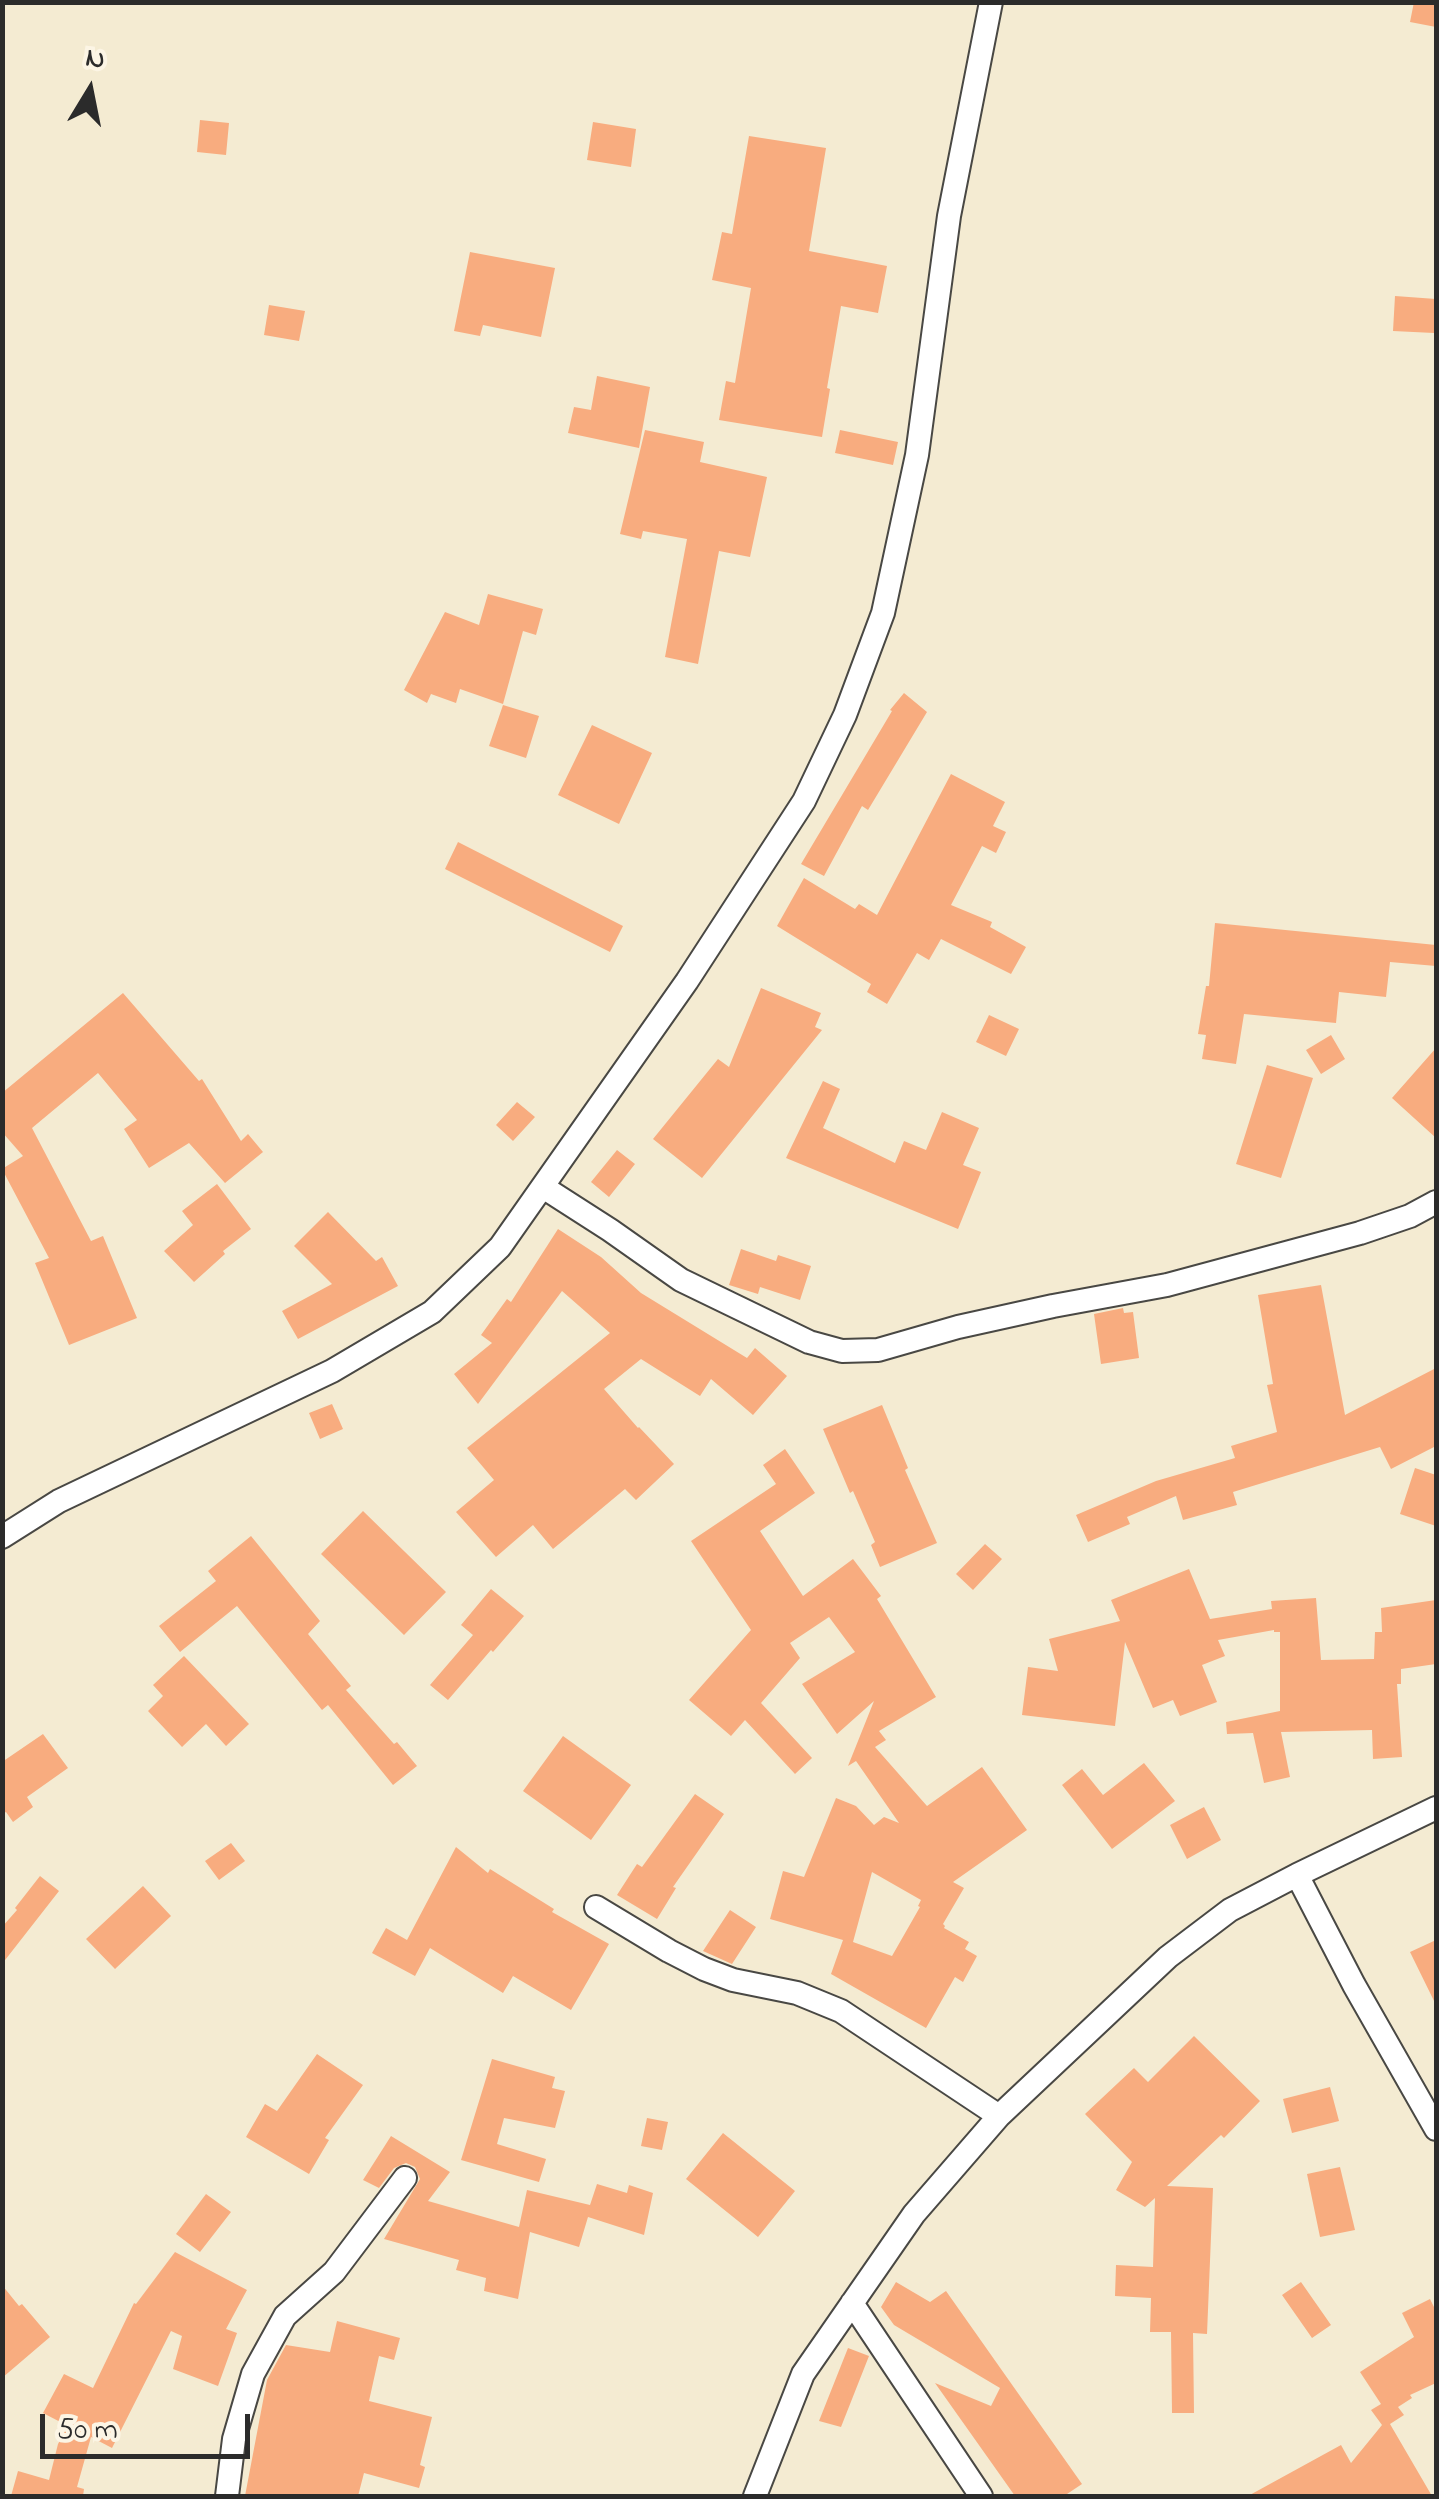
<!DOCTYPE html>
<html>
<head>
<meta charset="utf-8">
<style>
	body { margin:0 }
	#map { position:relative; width:1439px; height:2499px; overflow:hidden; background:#f4ebd2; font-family:"Indie Flower",sans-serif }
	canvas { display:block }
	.frame { position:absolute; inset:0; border:5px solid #2b2b2b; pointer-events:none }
	.north { position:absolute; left:40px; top:40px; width:100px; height:100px; -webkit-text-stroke:8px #fcf5e5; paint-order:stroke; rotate:10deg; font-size:28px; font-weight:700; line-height:40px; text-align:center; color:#2b2b2b }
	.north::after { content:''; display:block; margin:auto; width:35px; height:45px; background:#2b2b2b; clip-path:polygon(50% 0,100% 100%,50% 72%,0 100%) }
	.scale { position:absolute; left:40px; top:2414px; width:210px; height:45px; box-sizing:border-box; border:5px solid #2b2b2b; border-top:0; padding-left:12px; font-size:30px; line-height:35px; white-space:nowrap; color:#2b2b2b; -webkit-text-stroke:8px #fcf5e5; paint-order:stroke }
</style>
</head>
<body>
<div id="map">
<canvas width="1439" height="2499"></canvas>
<div class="frame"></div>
<div class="north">N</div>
<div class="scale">50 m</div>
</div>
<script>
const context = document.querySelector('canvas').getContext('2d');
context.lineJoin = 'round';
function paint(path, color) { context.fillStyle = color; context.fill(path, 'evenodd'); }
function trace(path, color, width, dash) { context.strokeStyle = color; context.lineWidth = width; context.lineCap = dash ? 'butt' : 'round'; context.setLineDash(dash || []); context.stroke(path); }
const building = new Path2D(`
	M1414 2H1436V27L1410 22Z
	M200 120 229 123 226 155 197 152Z
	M593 122 636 129 631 167 587 160Z
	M749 136 826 148 809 251 887 266 878 313 841 306 827 388 830 389 822 437 719 420 726 381 735 383 751 288 712 280 722 232 732 234Z
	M470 252 555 268 541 337 483 325 480 336 454 331Z
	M1395 296 1436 299 1434 333 1393 331Z
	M269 305 305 311 299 341 264 335Z
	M597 376 650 387 639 448 568 433 574 407 591 410Z
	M645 430 704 442 700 462 767 477 750 557 719 551 698 664 665 657 687 539 643 531 641 539 620 534Z
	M840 430 898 442 893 465 835 453Z
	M488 594 543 609 536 635 523 631 503 704 460 689 456 703 431 694 427 703 404 690 445 612 479 625Z
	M904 693 927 712 868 810 862 806 824 876 801 864 892 711 890 710Z
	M503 705 539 716 526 758 489 746Z
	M592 725 652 753 619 824 558 795Z
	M951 774 1005 802 993 826 1006 832 996 853 982 846 951 905 992 922 990 927 1026 947 1011 974 941 939 929 960 917 953 887 1004 867 992 871 984 777 926 804 878 855 909 859 904 877 915Z
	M458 842 623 926 610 952 445 869Z
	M1215 923 1436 945V966L1390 962 1386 997 1339 992 1336 1023 1244 1014 1236 1064 1202 1059 1206 1035 1198 1034 1206 986H1209Z
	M761 988 821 1013 815 1027 822 1030 702 1178 653 1139 718 1059 729 1067Z
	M123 993 199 1081 202 1079 241 1141 248 1134 263 1152 225 1183 189 1143 149 1168 124 1129 137 1120 98 1073 32 1128 91 1241 103 1236 137 1318 69 1345 35 1263 49 1258 2 1169 23 1156 2 1132V1093Z
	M989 1015 1019 1029 1006 1056 976 1042Z
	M1331 1035 1345 1059 1321 1074 1306 1050Z
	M1436 1048V1138L1392 1098Z
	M1267 1065 1313 1078 1281 1178 1236 1164Z
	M823 1081 840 1089 823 1128 895 1163 904 1141 926 1150 942 1112 979 1128 963 1165 981 1172 958 1229 786 1158Z
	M517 1102 535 1117 513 1141 496 1125Z
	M617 1150 635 1164 609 1197 591 1182Z
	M217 1184 251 1229 223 1251 225 1254 194 1282 164 1251 193 1225 182 1211Z
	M328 1212 376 1261 382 1257 398 1286 298 1339 282 1311 332 1284 294 1246Z
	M558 1229 601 1257 641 1293 747 1358 755 1348 787 1376 753 1415 711 1379 700 1396 641 1359 604 1389 638 1428 639 1427 674 1464 636 1500 625 1489 553 1549 533 1525 496 1557 456 1512 494 1480 467 1448 610 1333 562 1291 478 1404 454 1374 492 1343 481 1335 507 1299 511 1302Z
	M741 1249 776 1261 778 1255 811 1266 800 1300 760 1287 758 1294 729 1285Z
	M1321 1285 1345 1415 1436 1368V1446L1391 1469 1380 1447 1233 1492 1237 1505 1183 1520 1176 1496 1127 1517 1130 1524 1088 1542 1076 1515 1156 1481 1235 1458 1231 1446 1277 1432 1267 1385 1273 1384 1258 1295Z
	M1123 1308 1124 1313 1133 1312 1139 1358 1101 1364 1094 1314Z
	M332 1404 343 1429 320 1439 309 1413Z
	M882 1405 908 1468 905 1470 937 1543 880 1567 871 1545 875 1542 853 1491 850 1493 823 1429Z
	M785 1449 815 1493 760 1531 803 1596 853 1559 881 1596 877 1599 936 1697 879 1731 886 1740 875 1747 927 1806 982 1767 1027 1830 953 1882 964 1888 943 1924 945 1926 944 1928 969 1942 965 1949 977 1956 963 1982 955 1977 926 2028 831 1974 843 1940 770 1919 783 1871 804 1877 836 1798 856 1806 874 1825 884 1817 899 1823 856 1761 848 1766 874 1701 837 1734 802 1684 855 1652 829 1617 790 1643 800 1658 761 1703 812 1758 795 1774 745 1720 731 1736 689 1700 751 1630 691 1541 776 1484 763 1465ZM872 1872 921 1900 918 1906 920 1907 892 1956 853 1942Z
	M1415 1468 1436 1475V1526L1400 1514Z
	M363 1511 446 1592 404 1635 321 1554Z
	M251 1536 320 1621 308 1634 351 1686 346 1690 394 1744 397 1742 417 1766 393 1785 328 1705 322 1710 237 1606 180 1652 159 1626 216 1581 208 1571Z
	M985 1544 1002 1559 973 1590 956 1574Z
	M1189 1569 1210 1619 1272 1609 1271 1601 1316 1598 1321 1660 1374 1659 1375 1632H1382L1381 1608 1436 1600V1664L1401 1669V1684H1397L1402 1757 1373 1759 1372 1730 1281 1732 1290 1777 1264 1783 1253 1733 1227 1734 1226 1722 1280 1711V1632H1274V1630L1218 1640 1225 1656 1202 1665 1217 1702 1180 1716 1173 1700 1153 1708 1125 1642 1115 1726 1022 1715 1028 1667 1058 1671 1049 1639 1120 1621 1111 1600Z
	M491 1589 524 1616 493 1652 491 1650 448 1700 430 1685 473 1635 461 1625Z
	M184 1656 249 1724 226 1746 206 1724 182 1747 148 1711 163 1696 153 1685Z
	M43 1734 68 1768 27 1797 33 1807 13 1822 6 1812 2 1814V1762Z
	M563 1736 631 1785 591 1840 523 1791Z
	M1144 1763 1175 1801 1112 1849 1062 1785 1082 1769 1103 1795Z
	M695 1794 724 1814 673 1887 676 1888 657 1919 617 1895 637 1864 642 1867Z
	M1204 1807 1221 1840 1187 1859 1170 1825Z
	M231 1843 245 1861 219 1880 205 1861Z
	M456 1847 488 1873 490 1869 554 1909 552 1912 609 1944 571 2010 513 1976 503 1993 430 1948 415 1976 372 1953 386 1928 407 1940Z
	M40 1876 59 1891 2 1964V1927L17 1910 15 1908Z
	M143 1886 171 1916 115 1969 86 1939Z
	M730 1910 756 1927 732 1964 703 1951Z
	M1436 1940V2005L1410 1952Z
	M1194 2036 1260 2101 1224 2138 1221 2135 1167 2186 1213 2188 1207 2334 1193 2333 1194 2413H1172L1171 2332H1150L1151 2298 1115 2296 1116 2265 1153 2267 1155 2198 1145 2207 1116 2190 1132 2162 1085 2114 1134 2068 1148 2082Z
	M317 2054 363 2085 325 2138 329 2140 309 2174 246 2137 265 2104 277 2111Z
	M492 2059 555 2077 552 2088 565 2091 555 2128 504 2118 497 2144 546 2159 539 2182 461 2160Z
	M1330 2087 1339 2121 1292 2133 1283 2099Z
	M647 2118 668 2122 662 2150 641 2146Z
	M723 2133 795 2191 758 2237 686 2179Z
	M391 2136 450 2172 428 2201 519 2227 527 2190 590 2205 597 2184 627 2193 629 2185 653 2193 644 2235 588 2217 579 2247 530 2232 518 2299 484 2291 486 2278 456 2270 459 2260 384 2239 420 2179 415 2167 406 2163 394 2168 379 2188 363 2180Z
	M1340 2167 1355 2230 1320 2237 1307 2174Z
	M206 2194 231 2212 200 2252 176 2234Z
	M175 2252 247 2290 226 2329 237 2333 218 2386 173 2369 182 2336 171 2331 112 2448 91 2437 77 2487 84 2489 83 2496H11L18 2471 49 2480 58 2444 68 2426 43 2413 64 2374 93 2388 134 2303 136 2304Z
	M896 2282 930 2302 946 2291 1082 2484 1064 2496H1015L935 2383 991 2406 1000 2388 894 2325 881 2307Z
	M1301 2282 1331 2325 1312 2338 1282 2295Z
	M2 2285 19 2306 22 2304 50 2337 2 2378Z
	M1430 2299 1436 2311V2383L1410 2395 1412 2398 1398 2407 1404 2415 1390 2424 1432 2496H1248L1341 2445 1351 2463 1382 2425 1371 2410 1381 2404 1360 2372 1414 2337 1402 2313Z
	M337 2321 400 2338 394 2360 379 2356 369 2401 432 2417 420 2465 425 2467 419 2488 364 2473 358 2496H245L267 2380 286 2345 330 2352Z
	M848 2348 869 2356 841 2427 819 2421Z`);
const minor = new Path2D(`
	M543 1187 610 1230 681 1280 809 1342 842 1351 878 1350 958 1327 1053 1306 1167 1285 1360 1233 1410 1216 1436 1202
	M2 1537 59 1501 332 1371 432 1312 500 1247 687 981 804 801 845 715 883 613 917 455 949 216 991 2
	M1297 1875 1354 1985 1436 2129
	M596 1907 669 1951 704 1969 733 1980 797 1993 841 2011 999 2116
	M852 2303 981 2496
	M227 2496 234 2439 253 2374 285 2316 334 2272 405 2178
	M755 2496 803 2374 914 2214 999 2116 1168 1957 1230 1910 1297 1875 1436 1808`);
paint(building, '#f8ac7f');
trace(minor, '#494844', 26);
trace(minor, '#fff', 22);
</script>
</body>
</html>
